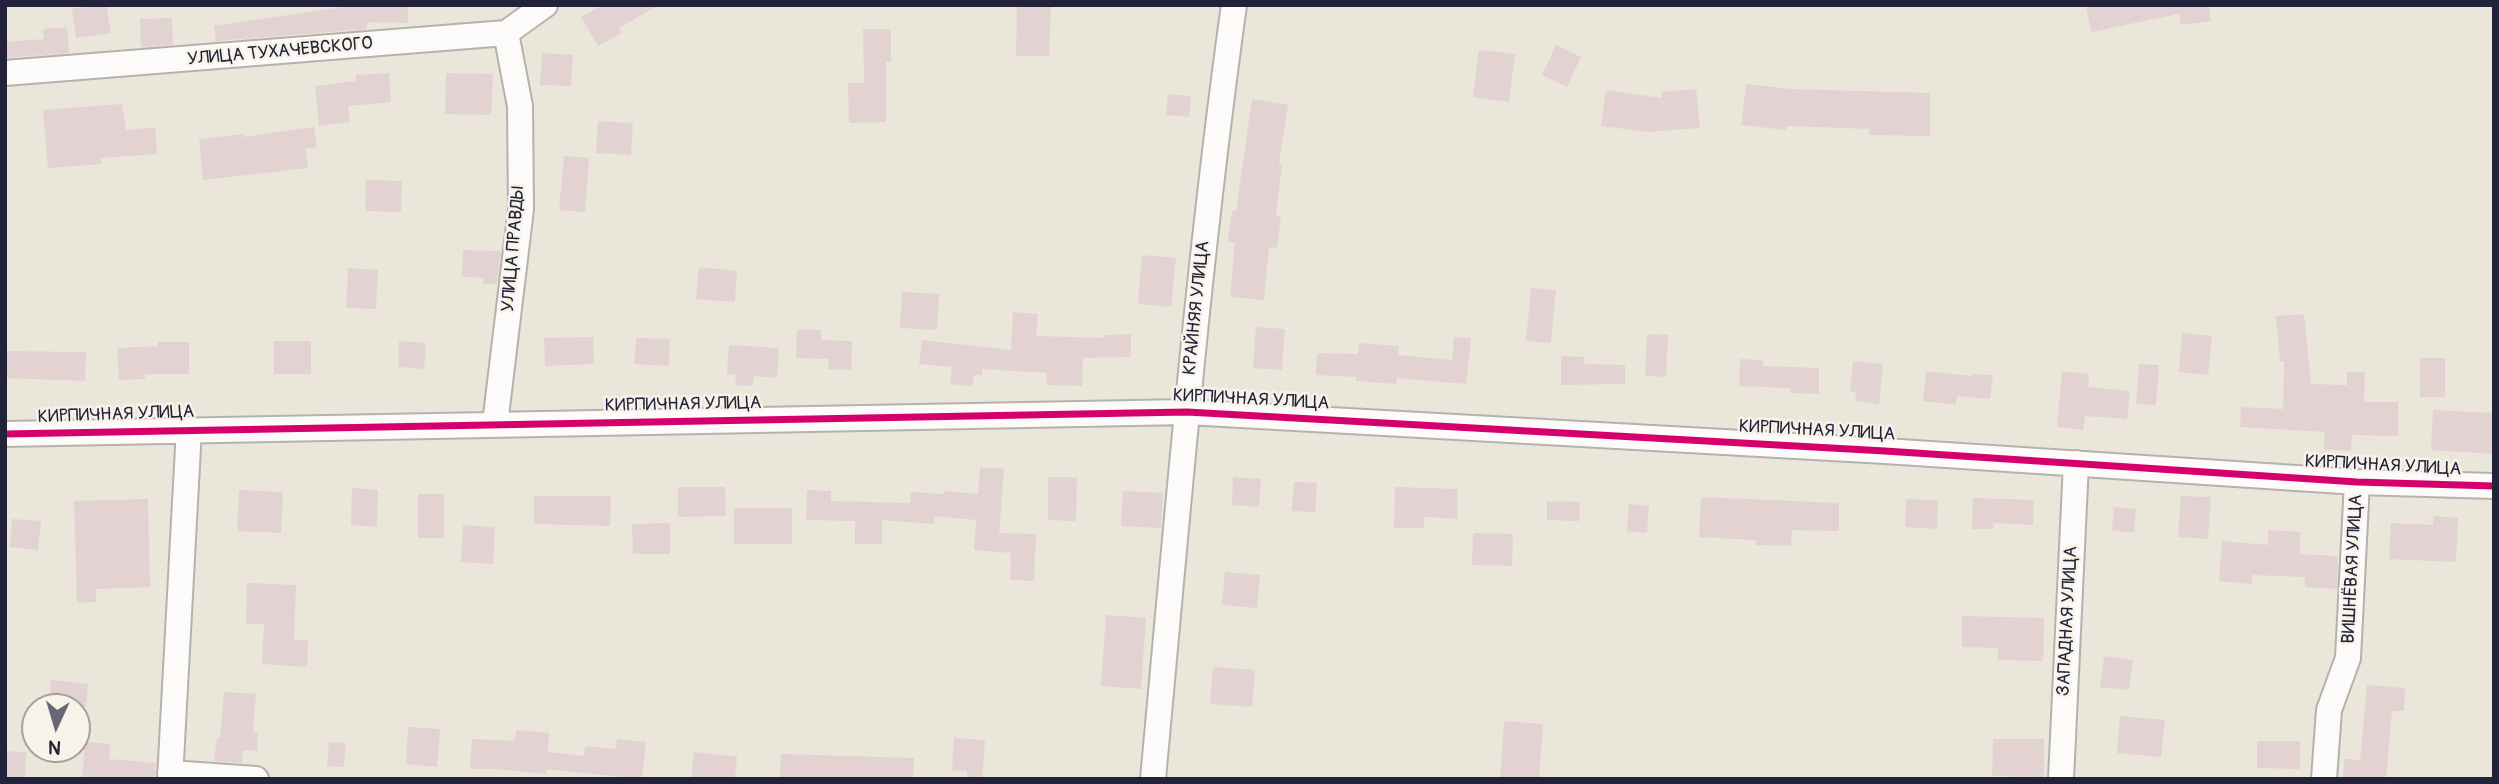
<!DOCTYPE html>
<html>
<head>
<meta charset="utf-8">
<style>
	body { margin:0 }
	#map { position:relative; width:2499px; height:784px; overflow:hidden; background:#ebe6da; font-family:Pangolin,sans-serif }
	canvas { display:block }
	.frame { position:absolute; inset:0; border:7px solid #22223b; pointer-events:none }
	.north { position:absolute; left:21px; top:693px; width:70px; height:70px; box-sizing:border-box; background:#f7f3e8; border:2px solid #a29fa3; border-radius:50%; rotate:184deg; font-size:19px; font-weight:700; line-height:28px; text-align:center; color:#22223b }
	.north::after { content:''; display:block; margin:auto; width:24px; height:32px; background:#686773; clip-path:polygon(50% 0,100% 100%,50% 72%,0 100%) }
</style>
</head>
<body>
<div id="map">
<canvas width="2499" height="784"></canvas>
<div class="frame"></div>
<div class="north">N</div>
</div>
<script>
const context = document.querySelector('canvas').getContext('2d');
context.lineJoin = 'round';
function paint(path, color) { context.fillStyle = color; context.fill(path, 'evenodd'); }
function trace(path, color, width, dash) { context.strokeStyle = color; context.lineWidth = width; context.lineCap = dash ? 'butt' : 'round'; context.setLineDash(dash || []); context.stroke(path); }
function write(font, color, halo, rows, align = 'center') {
  context.font = font + ' Pangolin,sans-serif'; context.lineWidth = 5; context.setLineDash([]); context.textBaseline = 'middle'; context.strokeStyle = halo; context.fillStyle = color; for (const [text, x, y, turn = 0] of rows) {
    context.save(); context.translate(x, y); context.rotate((+turn || 0) * Math.PI / 180); context.textAlign = isNaN(turn) ? turn : align; if (halo) context.strokeText(text, 0, 0); context.fillText(text, 0, 0); context.restore();
  }
}
const building = new Path2D(`
	M98 5H106L111 33 76 38 72 9Z
	M342 5H408V23L367 22V29L216 41 214 26 342 7Z
	M602 5H659L619 28 621 33 598 46 581 17Z
	M1017 5H1051L1049 56H1016Z
	M2086 5H2209L2211 21 2181 25 2179 14 2091 32Z
	M172 18 173 45 141 47 140 19Z
	M67 27 69 53 5 58V42L44 39 43 29Z
	M863 29H891V62H886V122L849 123 848 83H864Z
	M1556 45 1581 57 1567 87 1542 75Z
	M1479 50 1515 54 1509 102 1473 97Z
	M542 53 573 55 571 86 540 85Z
	M389 73 391 102 348 106 350 122 319 126 315 86 356 81V75Z
	M446 73 493 74 491 115 445 114Z
	M1746 84 1792 89 1930 93V136L1869 135V129L1787 126 1786 130 1741 125Z
	M1696 89 1700 128 1648 132 1601 126 1606 90 1662 98 1661 92Z
	M1168 94 1191 96 1189 117 1166 115Z
	M1252 99 1288 105 1279 163 1282 164 1276 216H1281L1277 248 1269 247 1264 300 1230 297 1235 243 1228 242 1232 211H1236Z
	M122 104 126 130 155 127 157 154 101 158 102 164 48 168 43 110Z
	M598 121 633 123 631 155 596 153Z
	M314 127 317 147 305 149 308 168 203 180 199 139 243 134V137Z
	M564 156 589 158 585 212 559 210Z
	M366 180 402 181 401 212 365 211Z
	M463 250 501 251 497 284H483L484 278 462 277Z
	M1142 255 1176 258 1171 307 1138 304Z
	M699 267 737 271 735 302 696 299Z
	M348 268 378 270 376 309 346 308Z
	M1531 288 1556 290 1551 343 1526 341Z
	M902 292 939 294 937 330 900 328Z
	M1013 312 1038 314 1036 336 1105 338V335L1131 334V357L1083 358 1082 386 1046 385 1047 373 982 369V375H974L972 386 950 384 952 367 919 364 922 340 1011 350Z
	M2304 314 2311 384 2347 385V372H2365L2364 402H2398V436L2352 435 2351 451 2324 449 2325 432 2240 427 2241 407 2283 409 2284 361H2280L2276 316Z
	M1256 327 1285 329 1282 370 1253 368Z
	M797 329 821 330V340L852 341 851 370 828 369 829 359 796 358Z
	M2182 333 2212 336 2208 375 2179 372Z
	M1647 334 1668 335 1666 377 1645 376Z
	M593 337 594 364 545 366 544 338Z
	M1454 337 1471 338 1466 384 1397 378 1396 384 1356 381V377L1316 375 1317 353 1358 354 1359 343 1399 346 1398 355 1452 360Z
	M636 338 670 339 669 366 634 364Z
	M274 341H311V374H274Z
	M399 341 426 343 424 369 398 367Z
	M158 342H189V374H145V379L119 380 117 348 158 346Z
	M729 345 779 348 777 378 754 376 753 386 735 385 736 375 727 374Z
	M5 351 86 352 85 381 5 378Z
	M1561 356 1585 357 1584 364 1625 365V384L1561 385Z
	M2420 358H2445V397H2420Z
	M1740 359 1763 360V366L1819 368V394L1790 393 1791 388 1739 386Z
	M1853 361 1883 364 1879 404 1855 401 1856 392 1850 391Z
	M2139 364 2159 365 2156 405 2136 404Z
	M1926 371 1973 376V374L1993 375 1990 399 1957 396 1956 405 1923 401Z
	M2062 371 2089 374 2088 387 2130 391 2127 419 2085 416 2083 430 2057 427Z
	M2433 410 2494 413V454L2431 450Z
	M980 467 1004 469 999 533 1036 534 1034 581 1010 580 1011 553 974 550 976 520 934 516V524L882 520V544H855V521L806 520 807 490 831 491V501L910 503 911 492 944 494V491L978 494Z
	M1048 477H1077L1076 521 1048 520Z
	M1233 477 1261 479 1259 507 1232 505Z
	M1294 482 1317 483 1315 512 1292 511Z
	M678 487H725L726 516 678 517Z
	M1395 487 1458 489 1457 519 1424 517V528H1394Z
	M352 488 378 490 377 527 351 525Z
	M239 490 283 492 281 533 237 531Z
	M1123 491 1163 493 1161 528 1121 526Z
	M418 494H444V538H418Z
	M534 496H611L610 526 534 524Z
	M2181 496 2211 497 2208 539 2178 537Z
	M1701 497 1839 503V531L1792 530 1791 546 1756 545V540L1699 537Z
	M1973 498 2034 500 2033 525 1994 523 1993 529H1972Z
	M148 499 150 587 96 589V602L77 603 74 501Z
	M1906 499 1938 500 1937 529 1905 527Z
	M1547 501 1580 502 1579 521 1547 520Z
	M1629 504 1649 506 1647 533 1627 531Z
	M2114 507 2136 509 2134 533 2112 530Z
	M734 508H792V544H734Z
	M2433 516 2458 518 2456 562 2389 559 2391 523 2433 525Z
	M12 519 41 521 38 550 10 547Z
	M670 523V554H633L632 524Z
	M463 525 495 527 493 564 461 562Z
	M2268 530 2300 532V554L2338 556 2337 589 2305 587V577L2252 575V584L2219 581 2222 541 2268 545Z
	M1473 533 1513 534 1512 566 1472 565Z
	M1225 572 1260 575 1257 608 1222 605Z
	M247 583 296 585 294 640H308L307 667 262 664 264 624H246Z
	M1106 615 1146 618 1141 689 1101 686Z
	M1962 616 2044 618 2043 661 1998 660V648L1962 647Z
	M2104 656 2133 660 2129 690 2100 687Z
	M1213 667 1255 670 1252 707 1210 704Z
	M51 680 88 684 86 707H49Z
	M2367 685 2405 688 2404 711H2392L2386 779H2343L2344 759 2360 760Z
	M224 692 256 694 253 731 258 732 257 751 243 750 242 763 214 761 217 738H220Z
	M2120 716 2165 720 2161 757 2117 753Z
	M1504 721 1543 724 1539 779H1500Z
	M408 727 440 729 437 767 406 764Z
	M516 730 549 733 548 752 584 756 585 746 616 749 617 739 646 742 642 779 546 769V774L496 769H470L472 739 515 741Z
	M954 738 985 740 982 779 967 778V771L952 770Z
	M1993 739H2044V777L1992 776Z
	M2257 741H2300V769L2257 768Z
	M85 742 110 744 109 759 156 763 155 779H82Z
	M329 742 346 743 344 767 327 766Z
	M5 751 26 752 25 779H5Z
	M694 752 737 757 735 779H691Z
	M781 754 914 758 913 779H780Z`);
const minor = new Path2D(`
	M5 73 506 33 545 5
	M495 424 521 209 520 106 506 33
	M5 434 1187 412 1885 451 2357 482 2494 486
	M170 773 256 779
	M170 779 189 429
	M1153 779C1177 521 1198 262 1234 5
	M2061 779 2076 463
	M2324 779 2329 710 2348 658 2357 482`);
const cycleway = new Path2D(`
	M5 434 1187 412 1885 451 2357 482 2494 486`);
const streetNames = [
	["УЛИЦА ТУХАЧЕВСКОГО",280,52,-5],
	["УЛИЦА ПРАВДЫ",514,249,-85],
	["КРАЙНЯЯ УЛИЦА",1197,308,-84],
	["КИРПИЧНАЯ УЛИЦА",1251,400,3],
	["КИРПИЧНАЯ УЛИЦА",683,405,-1],
	["КИРПИЧНАЯ УЛИЦА",116,415,-2],
	["КИРПИЧНАЯ УЛИЦА",1817,431,3],
	["КИРПИЧНАЯ УЛИЦА",2383,466,3],
	["ВИШНЁВАЯ УЛИЦА",2353,569,-87],
	["ЗАПАДНАЯ УЛИЦА",2068,621,-87]
];
paint(building, '#e3d2d2');
trace(minor, '#b5b2ad', 28);
trace(minor, '#fcfbf9', 24);
trace(cycleway, '#d6006c', 7);
write('18px', '#22223b', '#f7f3e8', streetNames);
</script>
</body>
</html>
